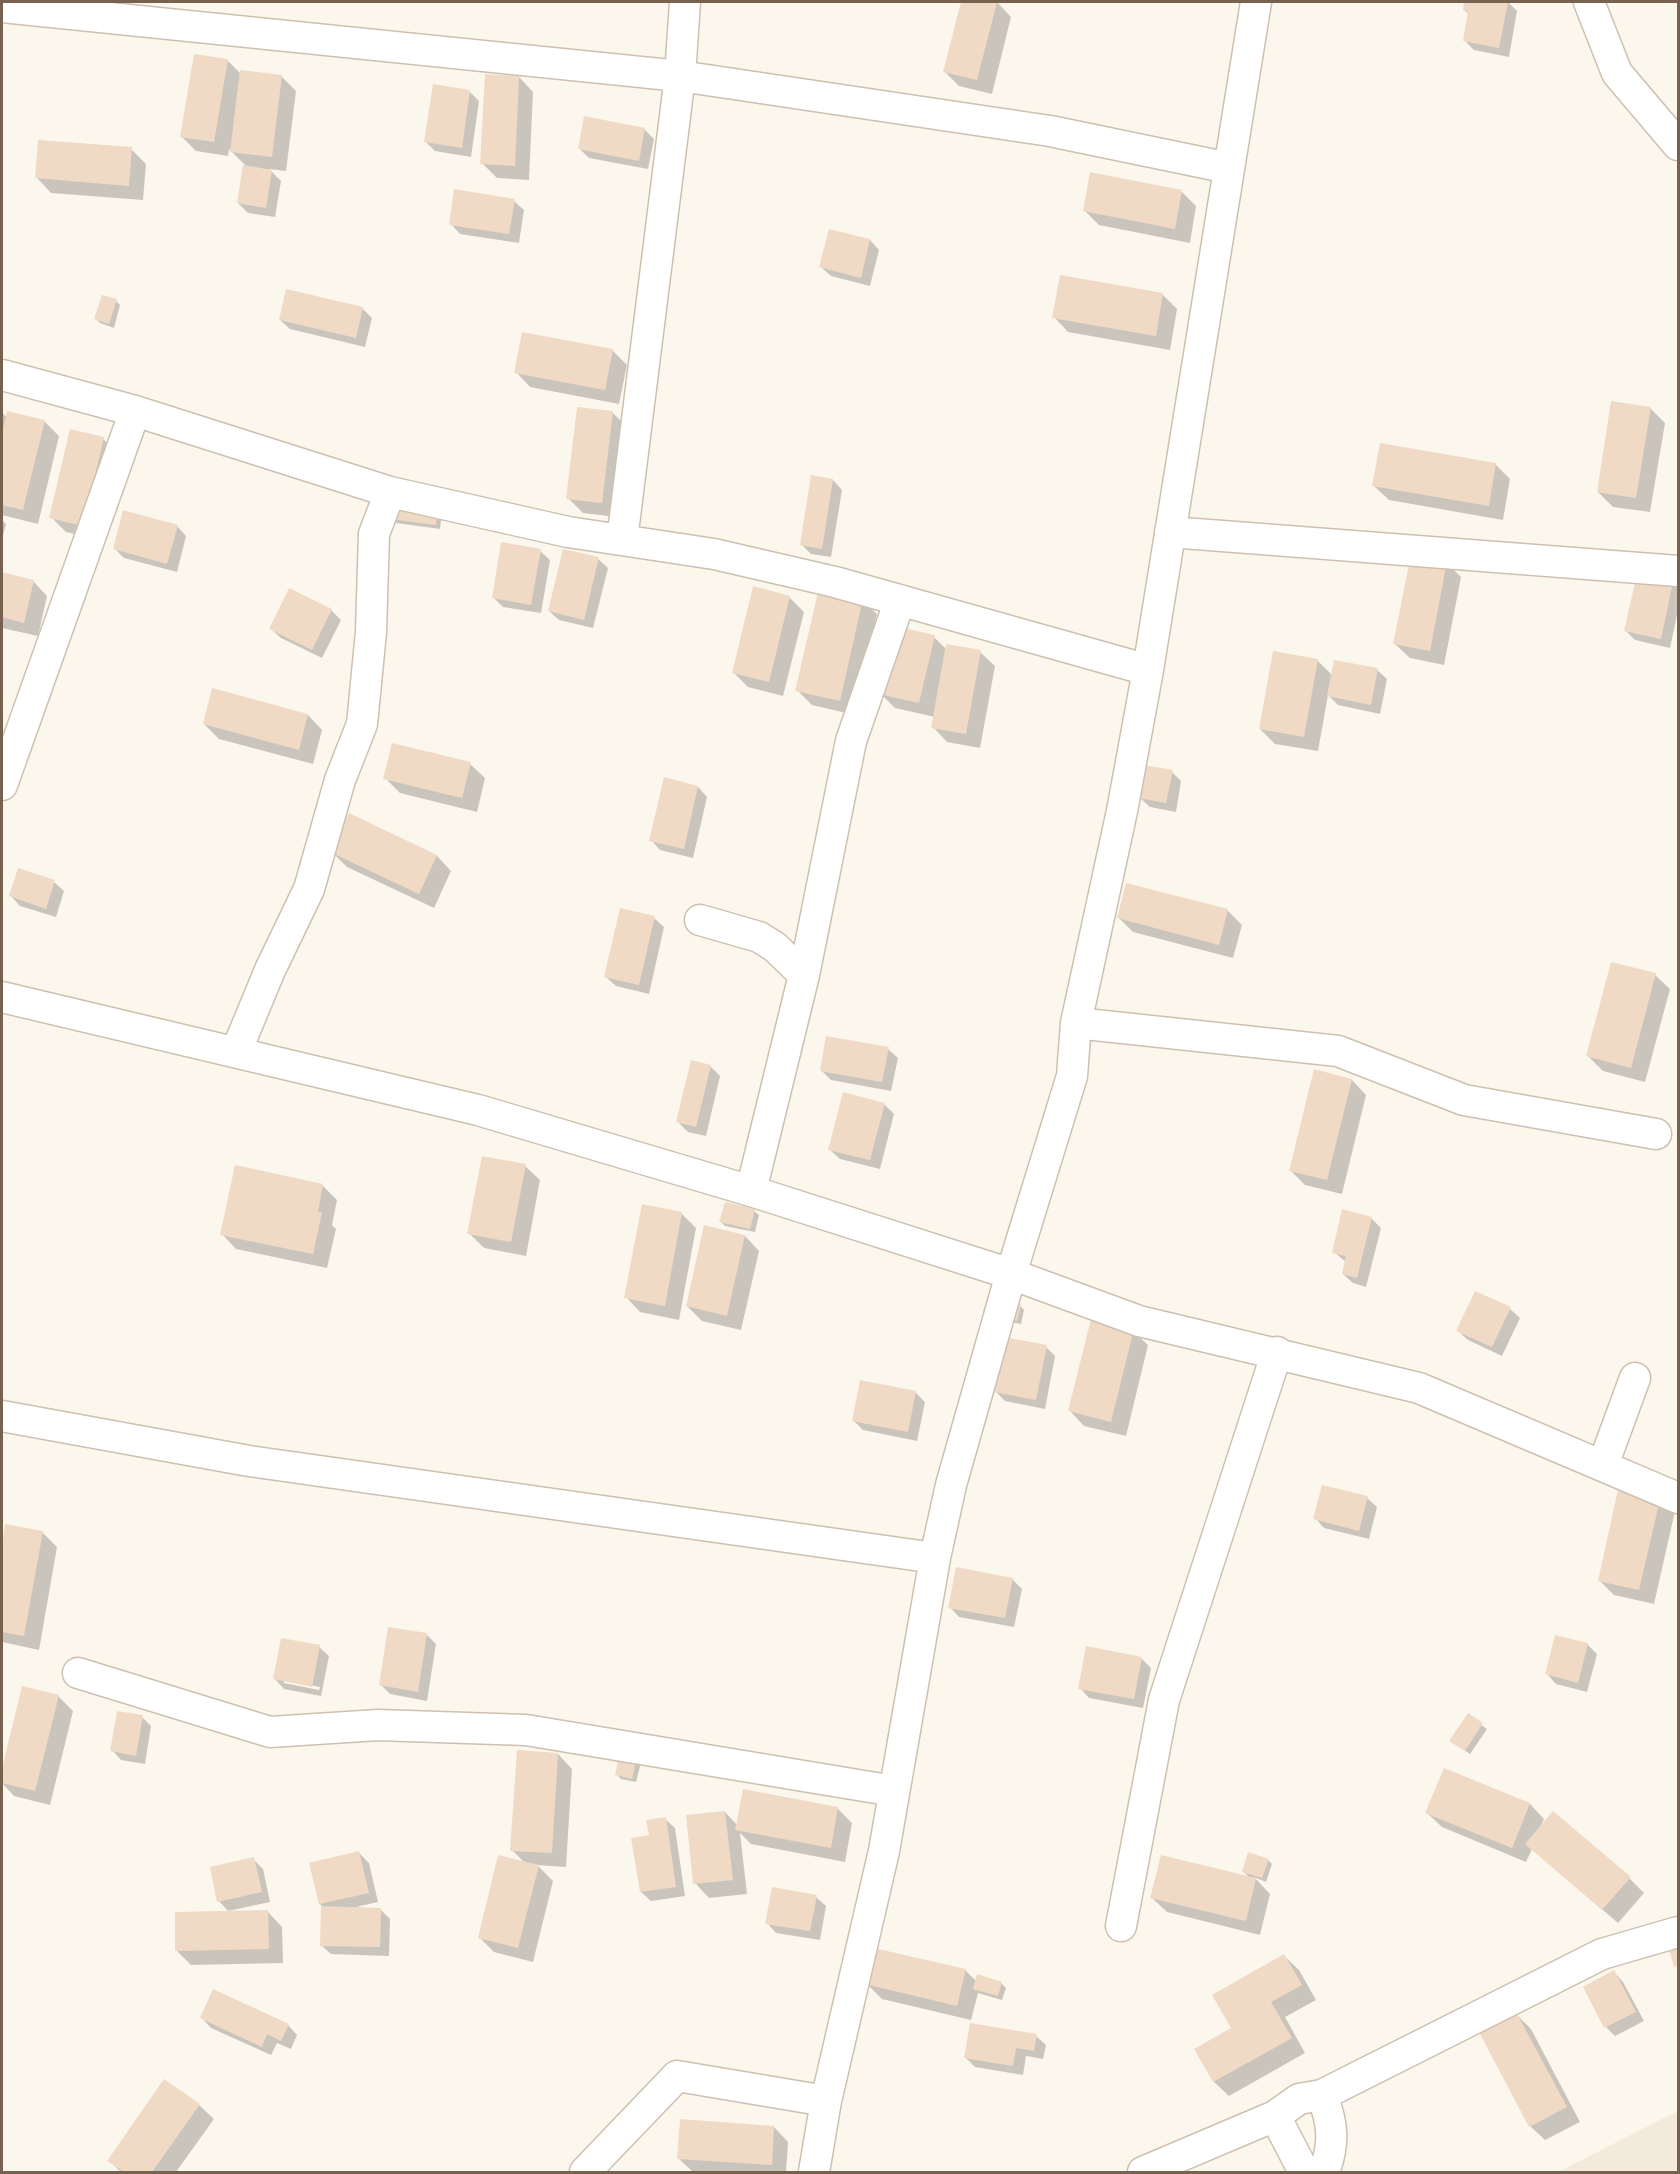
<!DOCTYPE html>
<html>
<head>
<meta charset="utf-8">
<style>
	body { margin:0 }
	#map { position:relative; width:1680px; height:2174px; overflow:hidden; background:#fcf7ec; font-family:"PT Sans",sans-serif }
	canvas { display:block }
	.frame { position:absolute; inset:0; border:3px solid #77614f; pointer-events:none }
</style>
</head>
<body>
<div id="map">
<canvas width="1680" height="2174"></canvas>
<div class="frame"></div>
</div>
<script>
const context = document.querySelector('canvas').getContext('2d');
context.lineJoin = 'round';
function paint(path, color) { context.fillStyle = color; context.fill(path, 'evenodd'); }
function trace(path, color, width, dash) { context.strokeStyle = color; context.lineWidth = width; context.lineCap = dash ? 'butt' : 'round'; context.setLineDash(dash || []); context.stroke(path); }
const residential = new Path2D(`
	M1678 2111V2172H1558Z`);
const shadow = new Path2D(`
	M962 2H997L1011 17 992 94 959 86 944 71Z
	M1466 2H1508L1517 11 1509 57 1474 50 1465 41 1469 14 1464 10Z
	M227 60 241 74 281 76 296 91 286 171 269 169 281 181 275 217 248 213 238 203 245 165 229 149 228 156 196 151 181 136Z
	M519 77 533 92 529 180 497 178 482 163Z
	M470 92 479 101 471 157 435 151 426 142Z
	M644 129 654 139 648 169 589 158 579 148Z
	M131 149 146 164 143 200 51 193 37 178Z
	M1091 174 1182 192 1196 206 1190 243 1099 225 1084 210Z
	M514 201 524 210 519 243 460 234 451 224Z
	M870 240 879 250 870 286 831 276 821 267Z
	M1061 277 1163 295 1177 309 1170 350 1068 332 1054 317Z
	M116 301 120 305 114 328 100 323 96 319Z
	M362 308 372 318 365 347 290 329 280 320Z
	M612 350 627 365 619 404 530 387 516 372Z
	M1650 408 1665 423 1650 512 1613 507 1598 492Z
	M2 412 7 418 45 422 59 436 38 524 2 515Z
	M612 412 627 427 617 517 583 513 568 498Z
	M103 439 118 453 98 540 66 532 51 517Z
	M1495 464 1510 479 1503 520 1389 500 1374 486Z
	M833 480 842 490 831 557 811 554 802 545Z
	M437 515 441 520 440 529 396 523 391 519Z
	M2 520 6 524 2 539Z
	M177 526 186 536 177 572 124 558 115 549Z
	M540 551 550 560 541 613 503 607 493 597Z
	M598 559 608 568 593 628 559 620 549 611Z
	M1446 562 1461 577 1444 665 1410 658 1395 644Z
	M2 574 33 581 47 596 38 636 2 628Z
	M1673 583 1678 589V610L1670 648 1635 640 1625 630Z
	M789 597 804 612 783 696 748 687 733 672Z
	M863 600 877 614 855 715 812 705 797 690Z
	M331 610 341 620 322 658 281 638 271 629Z
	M934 637 947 650 980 652 995 666 980 748 947 742 933 727 935 717 895 708 880 693Z
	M1317 660 1332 675 1377 670 1387 679 1380 714 1338 705 1328 695 1318 751 1275 744 1260 729Z
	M308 715 322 730 313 764 219 739 204 724Z
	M470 764 485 778 477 812 400 793 385 778Z
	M1172 772 1181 781 1176 812 1150 807 1140 798Z
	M698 787 707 797 693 858 660 850 651 840Z
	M350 815 437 856 451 871 434 908 347 867 332 852Z
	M54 882 64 891 56 917 20 906 11 896Z
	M1227 910 1242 925 1233 958 1133 932 1119 918Z
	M654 918 664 927 649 994 616 986 606 977Z
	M1655 975 1670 989 1645 1082 1603 1071 1588 1056Z
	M888 1049 898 1058 891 1091 831 1080 821 1070Z
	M710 1066 720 1076 706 1136 688 1132 678 1122Z
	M1352 1080 1366 1095 1342 1194 1305 1185 1290 1170Z
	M884 1104 894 1114 880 1169 840 1159 830 1150Z
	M525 1166 540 1180 526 1256 484 1248 469 1233Z
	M323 1186 337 1200 332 1225 336 1229 327 1268 236 1249 222 1234Z
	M754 1211 759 1215 755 1232 725 1226 721 1222Z
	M681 1213 696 1228 679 1320 640 1312 626 1297Z
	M1371 1218 1381 1228 1366 1287 1353 1283 1343 1274 1346 1262 1334 1252Z
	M745 1236 759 1251 741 1330 702 1321 687 1306Z
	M1020 1306 1024 1310 1021 1324 1011 1322Z
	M1510 1309 1520 1318 1502 1356 1468 1340 1458 1331Z
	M1133 1331 1148 1345 1126 1436 1084 1426 1070 1411Z
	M1046 1347 1055 1356 1045 1409 1005 1401 995 1391Z
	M915 1392 925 1402 917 1441 863 1430 854 1421Z
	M1620 1487 1675 1511 1654 1604 1614 1595 1599 1580Z
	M1367 1498 1377 1507 1369 1539 1324 1528 1315 1518Z
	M6 1525 42 1532 57 1547 39 1650 2 1642V1551Z
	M1012 1579 1022 1589 1014 1627 959 1617 950 1607Z
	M427 1635 436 1644 427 1701 390 1694 381 1685Z
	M1587 1644 1597 1654 1587 1692 1556 1684 1547 1674Z
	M319 1647 329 1656 321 1696 284 1689 275 1679ZM284 1680 320 1687 319 1690 284 1683Z
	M1142 1659 1151 1668 1143 1708 1089 1698 1080 1688Z
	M23 1687 58 1696 73 1711 50 1805 14 1796 2 1783Z
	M1468 1716 1487 1729 1470 1754 1451 1741Z
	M142 1717 151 1726 145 1764 121 1760 112 1750Z
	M558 1754 572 1769 566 1867 537 1865 553 1881 533 1962 494 1952 479 1937 525 1863 512 1850Z
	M637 1758 641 1762 636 1782 621 1779 616 1774Z
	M1445 1770 1530 1804 1544 1819 1541 1826 1629 1878 1644 1893 1618 1923 1532 1849 1526 1862 1442 1827 1427 1813Z
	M837 1808 852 1823 845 1862 751 1844 740 1833 747 1894 709 1898 695 1883 725 1812 738 1826Z
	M665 1819 675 1828 685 1896 651 1901 641 1892 650 1836Z
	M359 1853 369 1863 378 1902 356 1907 380 1909 390 1919 389 1956 331 1954 321 1945 322 1906 320 1904Z
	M253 1859 263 1869 270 1902 228 1911 219 1901Z
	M1268 1860 1272 1864 1266 1882 1254 1877 1270 1894 1260 1935 1167 1912 1152 1898 1250 1878 1243 1871Z
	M816 1897 826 1906 820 1940 776 1933 767 1923Z
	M268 1912 282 1927 283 1963 191 1965 176 1950Z
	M1284 1956 1299 1970 1316 2000 1285 2017 1305 2053 1229 2096 1214 2082 1196 2050 1233 2029Z
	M965 1970 977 1982 1001 1983 1006 1988 1002 2000 978 1993 971 2020 882 1999 867 1984Z
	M1614 1972 1623 1982 1644 2021 1615 2036 1606 2027Z
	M1516 2014 1531 2029 1580 2122 1545 2140 1530 2126Z
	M202 2018 288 2025 297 2035 291 2049 277 2043 271 2055 211 2028Z
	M1036 2036 1046 2045 1043 2059 1026 2056 1023 2075 975 2067 965 2057Z
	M199 2105 214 2119 176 2172H121L109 2161Z
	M774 2127 788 2142 786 2172H693L678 2158Z`);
const building = new Path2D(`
	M961 2H997L977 80 943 72Z
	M1464 2H1508L1499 48 1463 41 1468 11 1463 10Z
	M194 54 228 59 214 142 180 137Z
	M240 70 282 75 272 157 230 152Z
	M485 74 519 76 515 166 480 164Z
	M433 84 470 90 462 148 424 142Z
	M584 116 645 128 639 161 578 149Z
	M38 140 132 147 129 186 35 178Z
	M243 165 272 170 266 208 237 203Z
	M1090 172 1182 190 1175 229 1083 211Z
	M454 189 515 199 509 234 449 225Z
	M829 229 870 239 861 278 819 267Z
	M1060 275 1163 293 1156 336 1052 318Z
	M286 289 363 307 356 338 279 320Z
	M102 295 117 299 109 324 94 319Z
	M522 332 613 349 605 390 514 373Z
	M1611 401 1651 407 1636 498 1597 492Z
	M577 407 613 411 602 503 566 499Z
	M7 411 45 420 23 510 2 505V434Z
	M70 429 104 437 83 526 49 518Z
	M1380 443 1496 463 1489 506 1372 486Z
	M811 475 833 479 822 549 800 545Z
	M391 508 437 514 436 525 390 519Z
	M123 510 178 525 167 564 113 549Z
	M501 542 541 549 531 605 492 598Z
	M563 549 599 557 584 620 548 611Z
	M1411 554 1447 561 1430 651 1393 644Z
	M2 572 34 580 24 623 2 617Z
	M1637 574 1673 582 1661 639 1624 631Z
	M753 586 790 596 769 682 732 673Z
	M289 588 332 609 312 650 269 629Z
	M819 588 863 598 840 701 795 691Z
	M894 626 935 635 919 703 879 694Z
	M946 644 981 650 966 734 931 728Z
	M1273 651 1318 659 1304 737 1259 729Z
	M1334 660 1378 668 1371 705 1327 696Z
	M212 688 308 714 299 750 203 724Z
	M392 743 471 762 462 798 383 779Z
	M1144 765 1173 770 1166 803 1139 798Z
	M664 777 698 786 684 849 649 841Z
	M349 813 437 855 419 894 330 852Z
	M18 868 55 880 46 909 9 896Z
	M1126 883 1228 909 1219 945 1117 918Z
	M620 908 655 916 639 985 604 977Z
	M1611 962 1656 973 1631 1068 1586 1056Z
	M826 1036 889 1047 882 1082 820 1071Z
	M691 1060 711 1065 696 1127 676 1122Z
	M1314 1069 1352 1079 1327 1180 1289 1171Z
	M843 1092 885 1103 870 1160 828 1150Z
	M482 1156 526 1164 511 1242 467 1234Z
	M235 1165 323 1184 318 1212H322L313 1254 220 1235Z
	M725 1202 755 1209 750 1229 719 1222Z
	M642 1204 682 1212 665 1306 624 1298Z
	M1342 1209 1372 1217 1357 1278 1342 1274 1346 1256 1332 1253Z
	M704 1225 745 1235 727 1316 686 1306Z
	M1475 1291 1511 1307 1492 1347 1456 1331Z
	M1009 1301 1021 1304 1017 1321 1005 1318Z
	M1091 1319 1134 1329 1111 1422 1068 1411Z
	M1004 1337 1047 1345 1036 1400 994 1392Z
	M860 1380 916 1391 908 1432 852 1421Z
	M1322 1485 1368 1496 1359 1531 1313 1519Z
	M1619 1485 1661 1495 1639 1590 1598 1581Z
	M5 1524 43 1531 24 1636 2 1632V1543Z
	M956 1567 1013 1578 1005 1618 948 1608Z
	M388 1627 427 1633 418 1692 379 1685Z
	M1555 1635 1588 1643 1578 1683 1545 1674Z
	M281 1638 320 1645 312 1687 273 1679Z
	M1086 1646 1142 1657 1134 1699 1078 1689Z
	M22 1686 59 1695 35 1791 2 1783V1768Z
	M117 1711 143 1715 136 1756 110 1751Z
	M1468 1713 1483 1723 1465 1751 1449 1741Z
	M517 1750 558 1753 552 1853 510 1851Z
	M620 1752 637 1756 632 1779 615 1775Z
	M1444 1768 1530 1803 1512 1848 1425 1813Z
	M743 1789 838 1807 831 1848 735 1830Z
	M725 1811 733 1880 693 1884 686 1815Z
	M1553 1811 1631 1877 1602 1910 1525 1844Z
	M666 1817 676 1887 640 1892 631 1838 649 1835 646 1820Z
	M359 1851 369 1893 319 1904 309 1863Z
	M1248 1852 1269 1859 1262 1878 1242 1872Z
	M498 1855 539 1865 518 1948 478 1938Z
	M1161 1855 1256 1878 1246 1921 1150 1898Z
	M254 1857 262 1892 217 1902 210 1867Z
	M772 1887 817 1895 810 1931 765 1924Z
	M321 1906 381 1908 380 1947 320 1946Z
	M268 1910 269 1949 175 1951V1912Z
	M1678 1943V1966L1674 1967 1668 1946Z
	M874 1948 966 1969 957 2006 865 1984Z
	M1284 1954 1302 1985 1271 2002 1292 2038 1213 2082 1194 2049 1231 2028 1212 1995Z
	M1614 1970 1636 2012 1604 2028 1583 1987Z
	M977 1974 1002 1982 998 1996 973 1989Z
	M213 1989 289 2024 281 2041 267 2034 262 2047 200 2018Z
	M1516 2012 1567 2107 1529 2127 1479 2032Z
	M970 2023 1037 2034 1034 2051 1016 2048 1013 2066 964 2058Z
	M164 2079 200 2104 152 2172H124L107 2161Z
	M680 2119 774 2126 772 2165 677 2159Z`);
const minor = new Path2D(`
	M1589 2 1617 73 1678 145
	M2 7 680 76 1050 131 1229 168
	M2 375 135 411 390 492
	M1170 532 1678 571
	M622 540 680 76 685 2
	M2 785 135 411
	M700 920 759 937 775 947 804 975
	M2 997 478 1110 751 1191 1011 1274 1139 1321 1419 1388 1678 1498
	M1076 1023 1338 1051 1464 1100 1656 1134
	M236 1052 270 970 309 889 340 780 362 724 371 632 374 534 390 492 568 532 714 554 835 582 1148 670
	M751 1191 804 975 851 741 900 600
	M2 1416 249 1461 935 1558
	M1603 1465 1635 1378
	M78 1673 270 1732 378 1725 526 1730 894 1791
	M1121 1926 1164 1700 1277 1352
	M1322 2095C1333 2124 1335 2143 1324 2172
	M1275 2116 1304 2172
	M585 2172 677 2076 826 2101
	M814 2172 826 2101 884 1851 935 1558 951 1485 1011 1274 1072 1076 1076 1023 1122 811 1148 670 1256 2
	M1143 2172 1275 2116 1299 2099 1322 2095 1602 1954 1678 1932`);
paint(residential, '#f4eadb');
paint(shadow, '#0003');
paint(building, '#f0dac5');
trace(minor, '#cec0b1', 33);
trace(minor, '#fff', 30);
</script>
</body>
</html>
